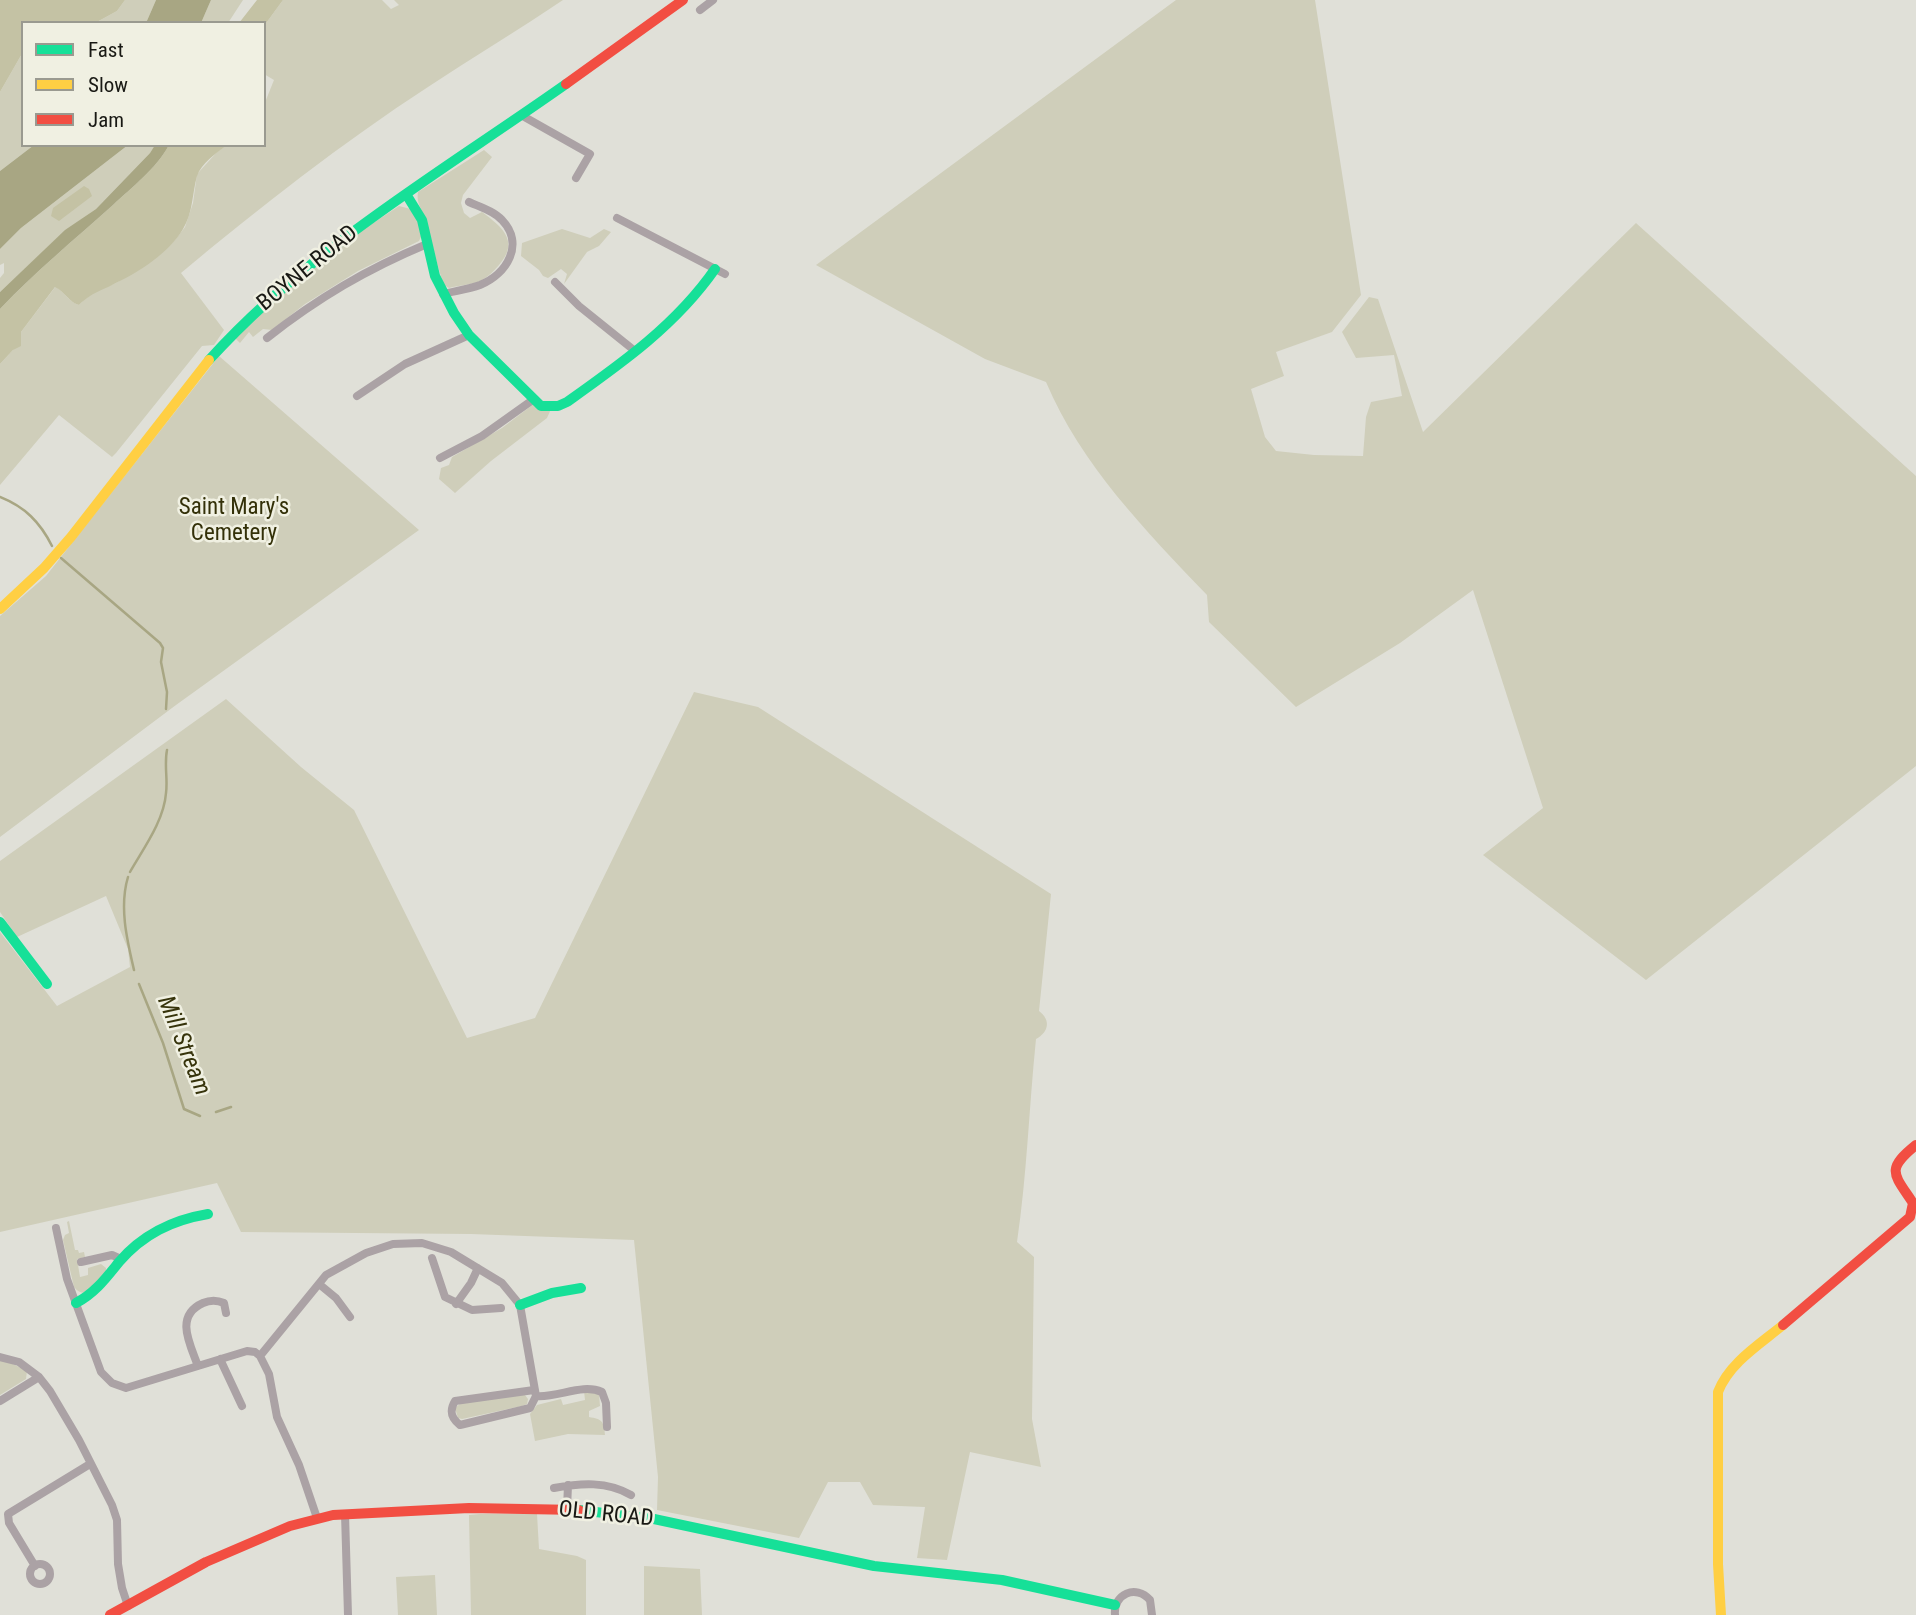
<!DOCTYPE html>
<html>
<head>
<meta charset="utf-8">
<style>
	body { margin:0 }
	#map { position:relative; width:1916px; height:1615px; overflow:hidden; background:#e0e0d8; font-family:"Roboto Condensed",sans-serif }
	canvas { display:block }
	.legend { position:absolute; left:21px; top:21px; width:245px; height:126px; box-sizing:border-box; background:#f0f0e2; border:2px solid #9a9a90; margin:0; padding:9px 12px; list-style:none; font-size:21px; color:#191914 }
	.legend li { display:flex; align-items:center; gap:14px; height:35px }
	.legend b { width:35px; border:2px solid #9a9a90 }
</style>
</head>
<body>
<div id="map">
<canvas width="1916" height="1615"></canvas>
<ul class="legend">
<li><b style="height:9px;background:#16e098"></b>Fast</li>
<li><b style="height:9px;background:#ffcf43"></b>Slow</li>
<li><b style="height:9px;background:#f24e42"></b>Jam</li>
</ul>
</div>
<script>
const context = document.querySelector('canvas').getContext('2d');
context.lineJoin = 'round';
function paint(path, color) { context.fillStyle = color; context.fill(path, 'evenodd'); }
function trace(path, color, width, dash) { context.strokeStyle = color; context.lineWidth = width; context.lineCap = dash ? 'butt' : 'round'; context.setLineDash(dash || []); context.stroke(path); }
function write(font, color, halo, rows, align = 'center') {
  context.font = font + ' "Roboto Condensed",sans-serif'; context.lineWidth = 5; context.setLineDash([]); context.textBaseline = 'middle'; context.strokeStyle = halo; context.fillStyle = color; for (const [text, x, y, turn = 0] of rows) {
    context.save(); context.translate(x, y); context.rotate((+turn || 0) * Math.PI / 180); context.textAlign = isNaN(turn) ? turn : align; if (halo) context.strokeText(text, 0, 0); context.fillText(text, 0, 0); context.restore();
  }
}
const green = new Path2D(`
	M125 0H156L146 23H95L117 11Z
	M211 0H243L228 23H201Z
	M283 0H382L391 9 399 5 394 0H563C519 30 473 57 428 87 342 143 260 207 181 273L224 330 214 345 202 346 116 453 112 457 59 415 0 485V364L13 350 21 332 56 286C63 292 71 303 79 305L93 292 116 283 147 263 175 240 185 227 193 203 197 174 218 151 227 145H264V105L274 80 264 74V26Z
	M1176 0H1315L1361 295 1332 332 1276 352 1284 376 1251 389 1265 437 1276 451 1314 455 1363 456 1366 417 1371 402 1402 396 1394 355 1356 358 1342 332 1369 297 1378 299 1423 432 1636 223 1916 476V766L1646 980 1483 855 1543 808 1473 590 1400 643 1296 707 1209 622 1207 595C1146 531 1081 465 1046 382L985 359 816 265Z
	M23 52V145H34L0 171V92Z
	M128 145H155L150 153 96 209 65 231 0 292V278L4 273V263L0 265V249L21 228Z
	M484 150 492 157 463 195 461 203 464 213 470 218 482 212C502 227 520 241 499 265 494 271 489 276 482 280 473 285 459 285 449 288L444 285C436 263 432 241 425 219 422 209 416 203 418 192Z
	M399 206 411 209 419 224 421 237 419 241 358 271 305 304 272 330 263 329 253 337 249 332 240 343 235 338 276 295 349 239Z
	M562 229 590 238 604 229 611 232 599 246 587 252 564 284 567 274 561 269 548 278 543 276 539 270 521 256 522 243Z
	M219 356 419 530 176 705 0 837V616L46 576Z
	M535 403 551 409 547 418 491 461 455 493 439 479 441 468 449 465 452 457 502 428Z
	M694 692 758 707 1051 894 1039 1011C1051 1020 1049 1032 1036 1039 1029 1107 1027 1175 1017 1242L1034 1257 1032 1419 1041 1467 970 1452 947 1560 917 1558 925 1507 873 1505 860 1482H828L799 1538 657 1510 658 1477 634 1240 471 1234 241 1232 217 1183 0 1232V932L57 1006 130 967 128 949 106 896 17 937 0 912V861L226 699 301 767 354 810 467 1038 535 1018Z
	M69 1221 75 1250H78L79 1253 84 1252 85 1257 77 1259 80 1277 88 1275V1268L101 1264 106 1268V1272C98 1282 87 1303 74 1287L63 1240 65 1235 69 1233 67 1222Z
	M0 1361H7L27 1371 26 1379 0 1395Z
	M584 1391 599 1394 600 1406 589 1411V1417C602 1419 604 1421 605 1435L568 1434 535 1441 530 1414 537 1405 561 1399 563 1405 585 1400Z
	M520 1395H525L528 1399 527 1404 522 1406 462 1419 458 1418 455 1408 461 1403Z
	M480 1514H537L539 1549 577 1556 586 1560V1615H471L469 1515Z
	M644 1566 700 1569 702 1615H644Z
	M435 1575 437 1615H398L396 1577Z`);
const forest = new Path2D(`
	M0 0H125L117 11 95 23H23V52L0 92Z
	M257 0H283L264 26V23H239Z
	M169 145H227C216 153 201 164 197 176 192 194 193 213 183 229 170 252 139 272 116 283 99 292 94 291 79 305 70 303 64 291 55 287L21 332V346L13 350 0 364V309C35 272 75 239 113 205 132 187 156 169 169 145Z
	M84 186 89 189 92 196 59 221 51 216 53 208Z`);
const water = new Path2D(`
	M156 0H211L201 23H146Z
	M34 145H128L21 228 0 249V171Z
	M155 145H169C156 169 132 187 113 205 75 239 35 272 0 309V292L65 230 96 209 150 153Z`);
const stream = new Path2D(`
	M0 497C25 507 40 522 52 546
	M61 558 160 643 163 648 161 662 167 692 166 709
	M130 872C143 849 164 821 166 793 168 779 164 765 167 750
	M128 877C119 907 127 940 134 970
	M139 984 163 1043 184 1109 200 1116
	M216 1112 231 1107`);
const street = new Path2D(`
	M700 10 713 0
	M521 115 590 154 576 178
	M617 218 725 274
	M555 282 579 306 635 351
	M443 294C455 291 469 289 480 285 507 274 525 244 502 220 494 211 480 207 469 202
	M267 338C318 298 367 269 427 244
	M357 396 405 364 469 335
	M440 458 482 436 534 399
	M56 1228 67 1279 101 1372 112 1383 126 1388 247 1351 255 1352 260 1356 269 1374 277 1417 299 1465 317 1518
	M432 1258 445 1297 472 1310 501 1308
	M81 1262 112 1255 121 1259
	M319 1284 336 1298 350 1317
	M456 1304 471 1283 478 1268
	M260 1356 326 1275 366 1253 393 1244 422 1243 451 1252 502 1283 520 1305 536 1396C558 1398 582 1383 602 1392L606 1403 607 1427
	M0 1357 19 1362 39 1377 50 1391 79 1440 112 1505 117 1520 118 1564 122 1588 128 1606
	M220 1359 242 1406
	M198 1366C190 1344 174 1316 203 1303 210 1300 217 1300 224 1303L226 1313
	M534 1390 455 1401C449 1411 451 1418 460 1425L530 1408 536 1396
	M0 1401 39 1377
	M554 1488C581 1483 607 1481 631 1495
	M567 1509 568 1485
	M345 1514 348 1615
	M30 1574a10 10 0 1 1 20 0a10 10 0 1 1-20 0Z
	M35 1566 9 1523 8 1514 90 1464
	M1115 1615C1113 1594 1136 1584 1150 1600L1152 1615`);
const fast = new Path2D(`
	M406 194 422 220 435 276 454 313 469 335 541 406H558L567 402C622 363 676 325 715 269
	M209 360C311 247 443 171 566 84
	M0 922 47 984
	M76 1303C95 1293 106 1278 119 1262 143 1234 172 1220 208 1214
	M520 1305 552 1293 581 1288
	M579 1510 654 1519 874 1566 1002 1580 1115 1605`);
const slow = new Path2D(`
	M0 609 44 568 71 537 209 360
	M1721 1615 1718 1564V1392C1729 1363 1760 1344 1783 1325`);
const jam = new Path2D(`
	M566 84 683 0
	M1783 1325 1910 1217 1913 1203C1894 1174 1885 1170 1916 1145
	M110 1615 206 1562 290 1526 333 1515 469 1508 579 1510`);
const streetNames = [
	["BOYNE ROAD",308,269,-39],
	["OLD ROAD",606,1515,6]
];
const parkNames = [
	["Saint Mary's",234,508],
	["Cemetery",234,534]
];
const waterNames = [
	["Mill Stream",183,1046,68]
];
paint(green, '#cfceba');
paint(forest, '#c4c2a4');
paint(water, '#a8a683');
trace(stream, '#a8a683', 2.5);
trace(street, '#aba2a5', 8);
trace(fast, '#16e098', 10);
trace(slow, '#ffcf43', 10);
trace(jam, '#f24e42', 10);
write('23px', '#191914', '#f0f0e2', streetNames);
write('23px', '#333008', '#f0f0e2', parkNames);
write('italic 24px', '#36330b', '#f0f0e2', waterNames);
</script>
</body>
</html>
